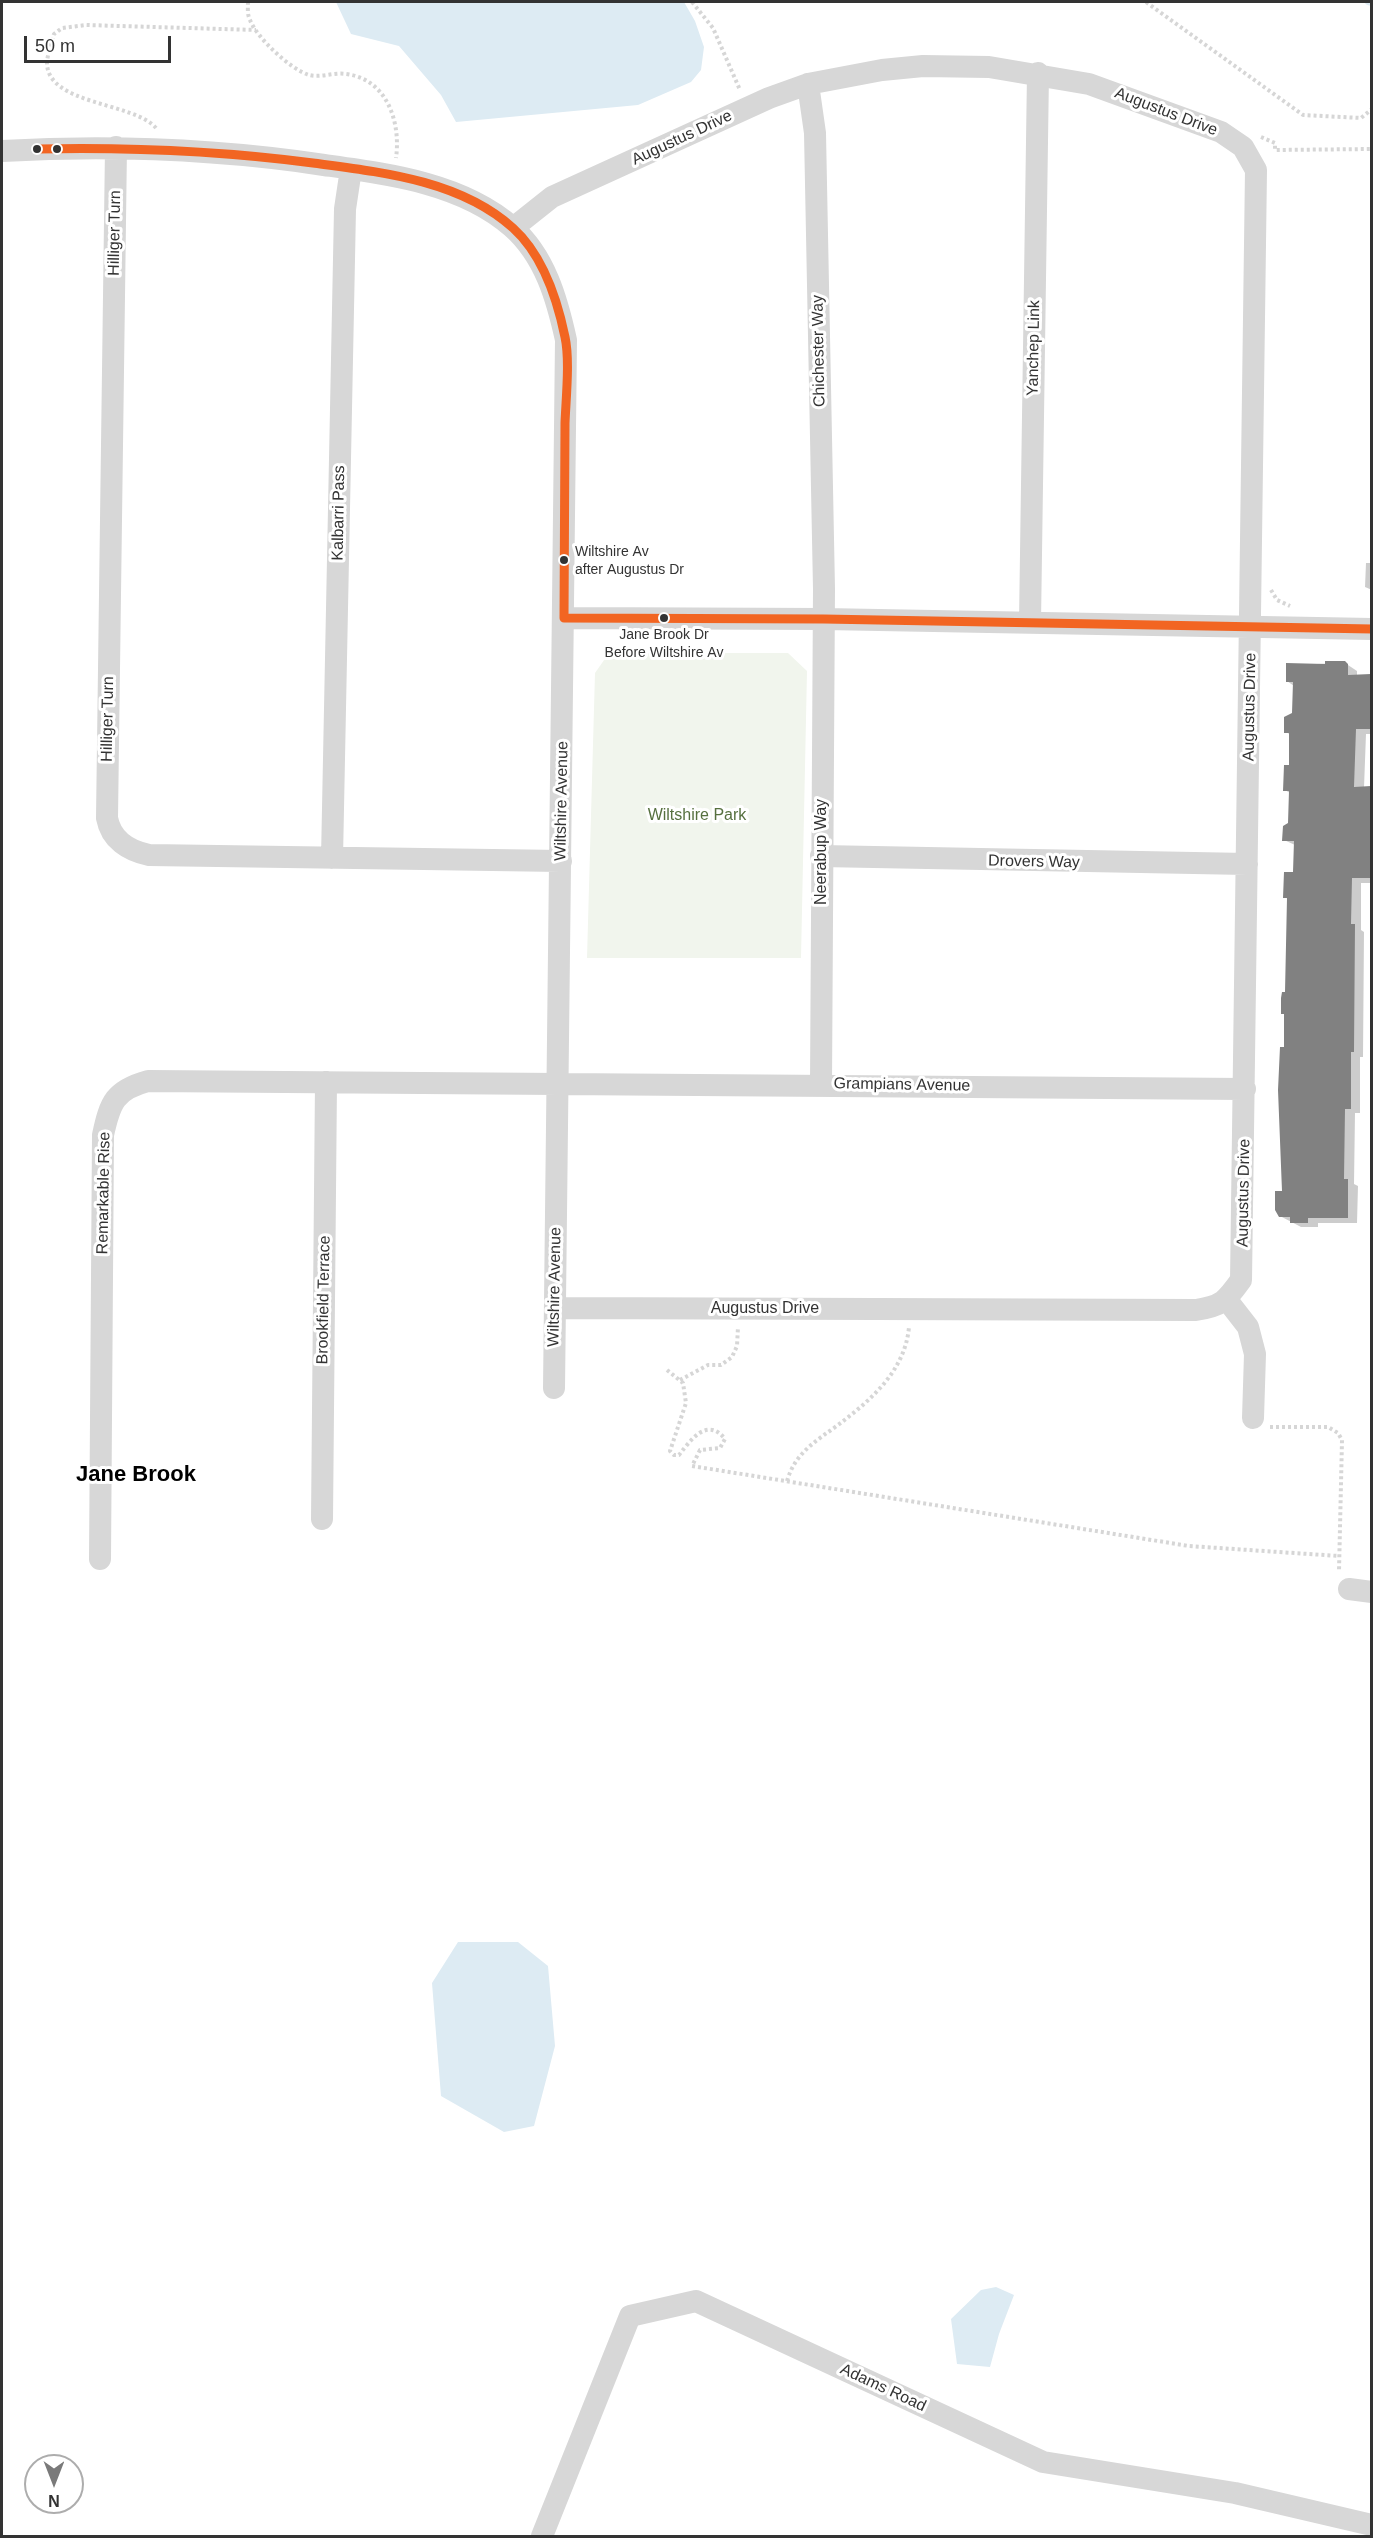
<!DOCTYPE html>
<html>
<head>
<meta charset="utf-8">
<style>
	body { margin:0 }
	#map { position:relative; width:1373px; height:2538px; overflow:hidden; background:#fff; font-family:Arial,sans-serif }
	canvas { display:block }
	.frame { position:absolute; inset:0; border:3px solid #333; pointer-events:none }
	.north { position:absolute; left:24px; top:2454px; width:60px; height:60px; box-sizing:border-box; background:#fff; border:2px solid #adadad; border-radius:50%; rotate:180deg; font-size:16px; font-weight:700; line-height:24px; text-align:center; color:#333 }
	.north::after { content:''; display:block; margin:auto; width:21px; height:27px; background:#7a7a7a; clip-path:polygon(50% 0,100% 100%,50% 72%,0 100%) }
	.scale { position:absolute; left:24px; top:36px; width:147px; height:27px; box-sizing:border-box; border:3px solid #333; border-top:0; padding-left:8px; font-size:18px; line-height:21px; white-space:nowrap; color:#333; -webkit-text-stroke:4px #fff; paint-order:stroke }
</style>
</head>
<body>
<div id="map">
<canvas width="1373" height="2538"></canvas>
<div class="frame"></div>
<div class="north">N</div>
<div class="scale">50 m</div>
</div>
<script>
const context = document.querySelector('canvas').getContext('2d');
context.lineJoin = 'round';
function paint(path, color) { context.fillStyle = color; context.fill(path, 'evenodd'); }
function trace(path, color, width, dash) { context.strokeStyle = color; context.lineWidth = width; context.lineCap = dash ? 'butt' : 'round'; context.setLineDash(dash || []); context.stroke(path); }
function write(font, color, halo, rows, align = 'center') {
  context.font = font + ' Arial,sans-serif'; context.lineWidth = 6; context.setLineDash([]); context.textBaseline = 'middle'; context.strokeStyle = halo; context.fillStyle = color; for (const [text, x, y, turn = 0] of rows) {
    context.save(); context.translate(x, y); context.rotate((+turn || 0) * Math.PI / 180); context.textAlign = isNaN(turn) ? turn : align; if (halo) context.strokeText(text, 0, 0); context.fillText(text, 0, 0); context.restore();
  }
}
const green = new Path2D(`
	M609 653H788L807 671 801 958H587L595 673Z`);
const water = new Path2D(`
	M336 2H684L695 21 704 47 701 70 691 82 638 105 456 122 441 95 399 46 351 34Z
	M458 1942H518L548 1966 555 2046 534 2126 504 2132 441 2096 432 1983Z
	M996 2287 1014 2295 999 2334 990 2367 957 2364 951 2319 981 2290Z`);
const shadow = new Path2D(`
	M1366 563H1372V590L1365 587Z
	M1345 663 1357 671V676L1372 675V734H1366L1364 788 1372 787V883H1361V930L1364 932 1363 1057H1360V1113H1355L1354 1184 1358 1186 1357 1223H1318V1227H1301L1280 1216 1283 1192 1289 900 1285 897 1295 873V845L1284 840 1290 824V793L1285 790 1291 766V735L1286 732 1294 714V686L1287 681V665Z`);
const stream = new Path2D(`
	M1368 2 1372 3`);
const building = new Path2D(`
	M1325 661H1345L1348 664V675L1371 674V729H1356L1354 787 1371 786V878H1352L1351 924H1355L1354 1052H1351V1109H1345L1344 1179H1348V1218H1308V1223H1290V1217H1279L1275 1210V1191H1282L1278 1090 1280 1047H1284V1014H1281V998L1282 992H1285L1287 898H1283L1284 872H1293L1294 841H1282L1283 826 1288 823 1289 791H1283L1284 765H1289V733H1284V717L1292 713 1293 682H1286V663L1325 664Z`);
const path = new Path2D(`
	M248 2C248 7 247 14 250 20 257 38 290 69 309 75 321 78 334 72 346 74 387 79 401 122 396 158
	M692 2 713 28 740 90
	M1146 2 1303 115 1361 118 1372 109
	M156 128C134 102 46 105 47 62 48 53 51 43 54 34L62 28 86 25 256 30
	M1261 137 1275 143V150L1372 149
	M1271 590 1277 600 1290 606
	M667 1370 683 1383 686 1403 670 1451 674 1455H679C690 1441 707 1416 725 1439L720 1448 700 1450 692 1466 1189 1546 1339 1556
	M680 1380 708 1365H721L732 1357 737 1346 738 1327
	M1270 1427H1328L1338 1433 1342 1440 1339 1571
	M787 1481C795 1453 816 1441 838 1425 871 1400 905 1371 909 1327`);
const minor = new Path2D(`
	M808 84 815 133 824 589 821 1084
	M116 147 107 818C111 840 129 851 149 855L561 861
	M2 151C110 145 217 149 324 165 388 174 462 183 512 227 545 256 557 299 566 340L554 1388
	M513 228 552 197 769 98 808 84 882 70 923 66 989 67 1089 84 1221 132 1243 147 1256 170 1241 1280C1226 1301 1222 1306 1196 1310L555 1308
	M564 618 824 619 1372 629
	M1030 622 1038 73
	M821 856 1247 864
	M332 858 345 209 351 169
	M1227 1300 1248 1327 1255 1354 1253 1418
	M322 1519 326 1082
	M100 1559 103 1135C110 1102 115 1090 148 1081L1245 1089
	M1349 1589 1372 1592
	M542 2536 630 2316 696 2301 1043 2462 1235 2493 1372 2525`);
const bus1 = new Path2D(`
	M37 149C130 147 221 151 313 163 381 172 460 180 513 228 543 255 557 298 565 337 570 360 566 398 565 423 565 488 564 553 564 618
	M564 618 824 619 1372 629`);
const markers = [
	[37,149,5,"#333"],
	[57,149,5,"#333"],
	[564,560,5,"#333"],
	[664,618,5,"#333"]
];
const busNames = [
	["Wiltshire Av",575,552],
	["after Augustus Dr",575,570],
	["Jane Brook Dr",664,635,"center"],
	["Before Wiltshire Av",664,653,"center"]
];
const streetNames = [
	["Augustus Drive",1166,112,21],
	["Augustus Drive",682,138,-25],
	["Hilliger Turn",115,233,-89],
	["Yanchep Link",1034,348,-89],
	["Chichester Way",819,351,-91],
	["Kalbarri Pass",339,513,-89],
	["Augustus Drive",1250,707,-89],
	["Hilliger Turn",108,719,-89],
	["Wiltshire Avenue",562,801,-89],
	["Neerabup Way",822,852,-90],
	["Drovers Way",1034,862,1],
	["Grampians Avenue",902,1085,1],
	["Remarkable Rise",104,1193,-89],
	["Augustus Drive",1244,1193,-89],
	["Wiltshire Avenue",555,1287,-89],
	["Brookfield Terrace",324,1300,-89],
	["Augustus Drive",765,1309],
	["Adams Road",883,2388,25]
];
const parkNames = [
	["Wiltshire Park",697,816]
];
const districtNames = [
	["Jane Brook",136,1475]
];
paint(green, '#f1f5ed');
paint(water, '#ddebf3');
paint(shadow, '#0003');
trace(stream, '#ddebf3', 6);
paint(building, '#818181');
trace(path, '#d6d6d6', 4, [3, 3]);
trace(minor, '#d7d7d7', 22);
trace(bus1, '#f26522', 9);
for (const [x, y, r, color] of markers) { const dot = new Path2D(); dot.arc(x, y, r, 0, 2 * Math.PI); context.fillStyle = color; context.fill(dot); trace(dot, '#fff', 2); }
write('14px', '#333', '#fff', busNames, 'left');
write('16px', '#333', '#fff', streetNames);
write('16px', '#56703f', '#fff', parkNames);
write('bold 22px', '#000', '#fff', districtNames);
</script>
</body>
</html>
